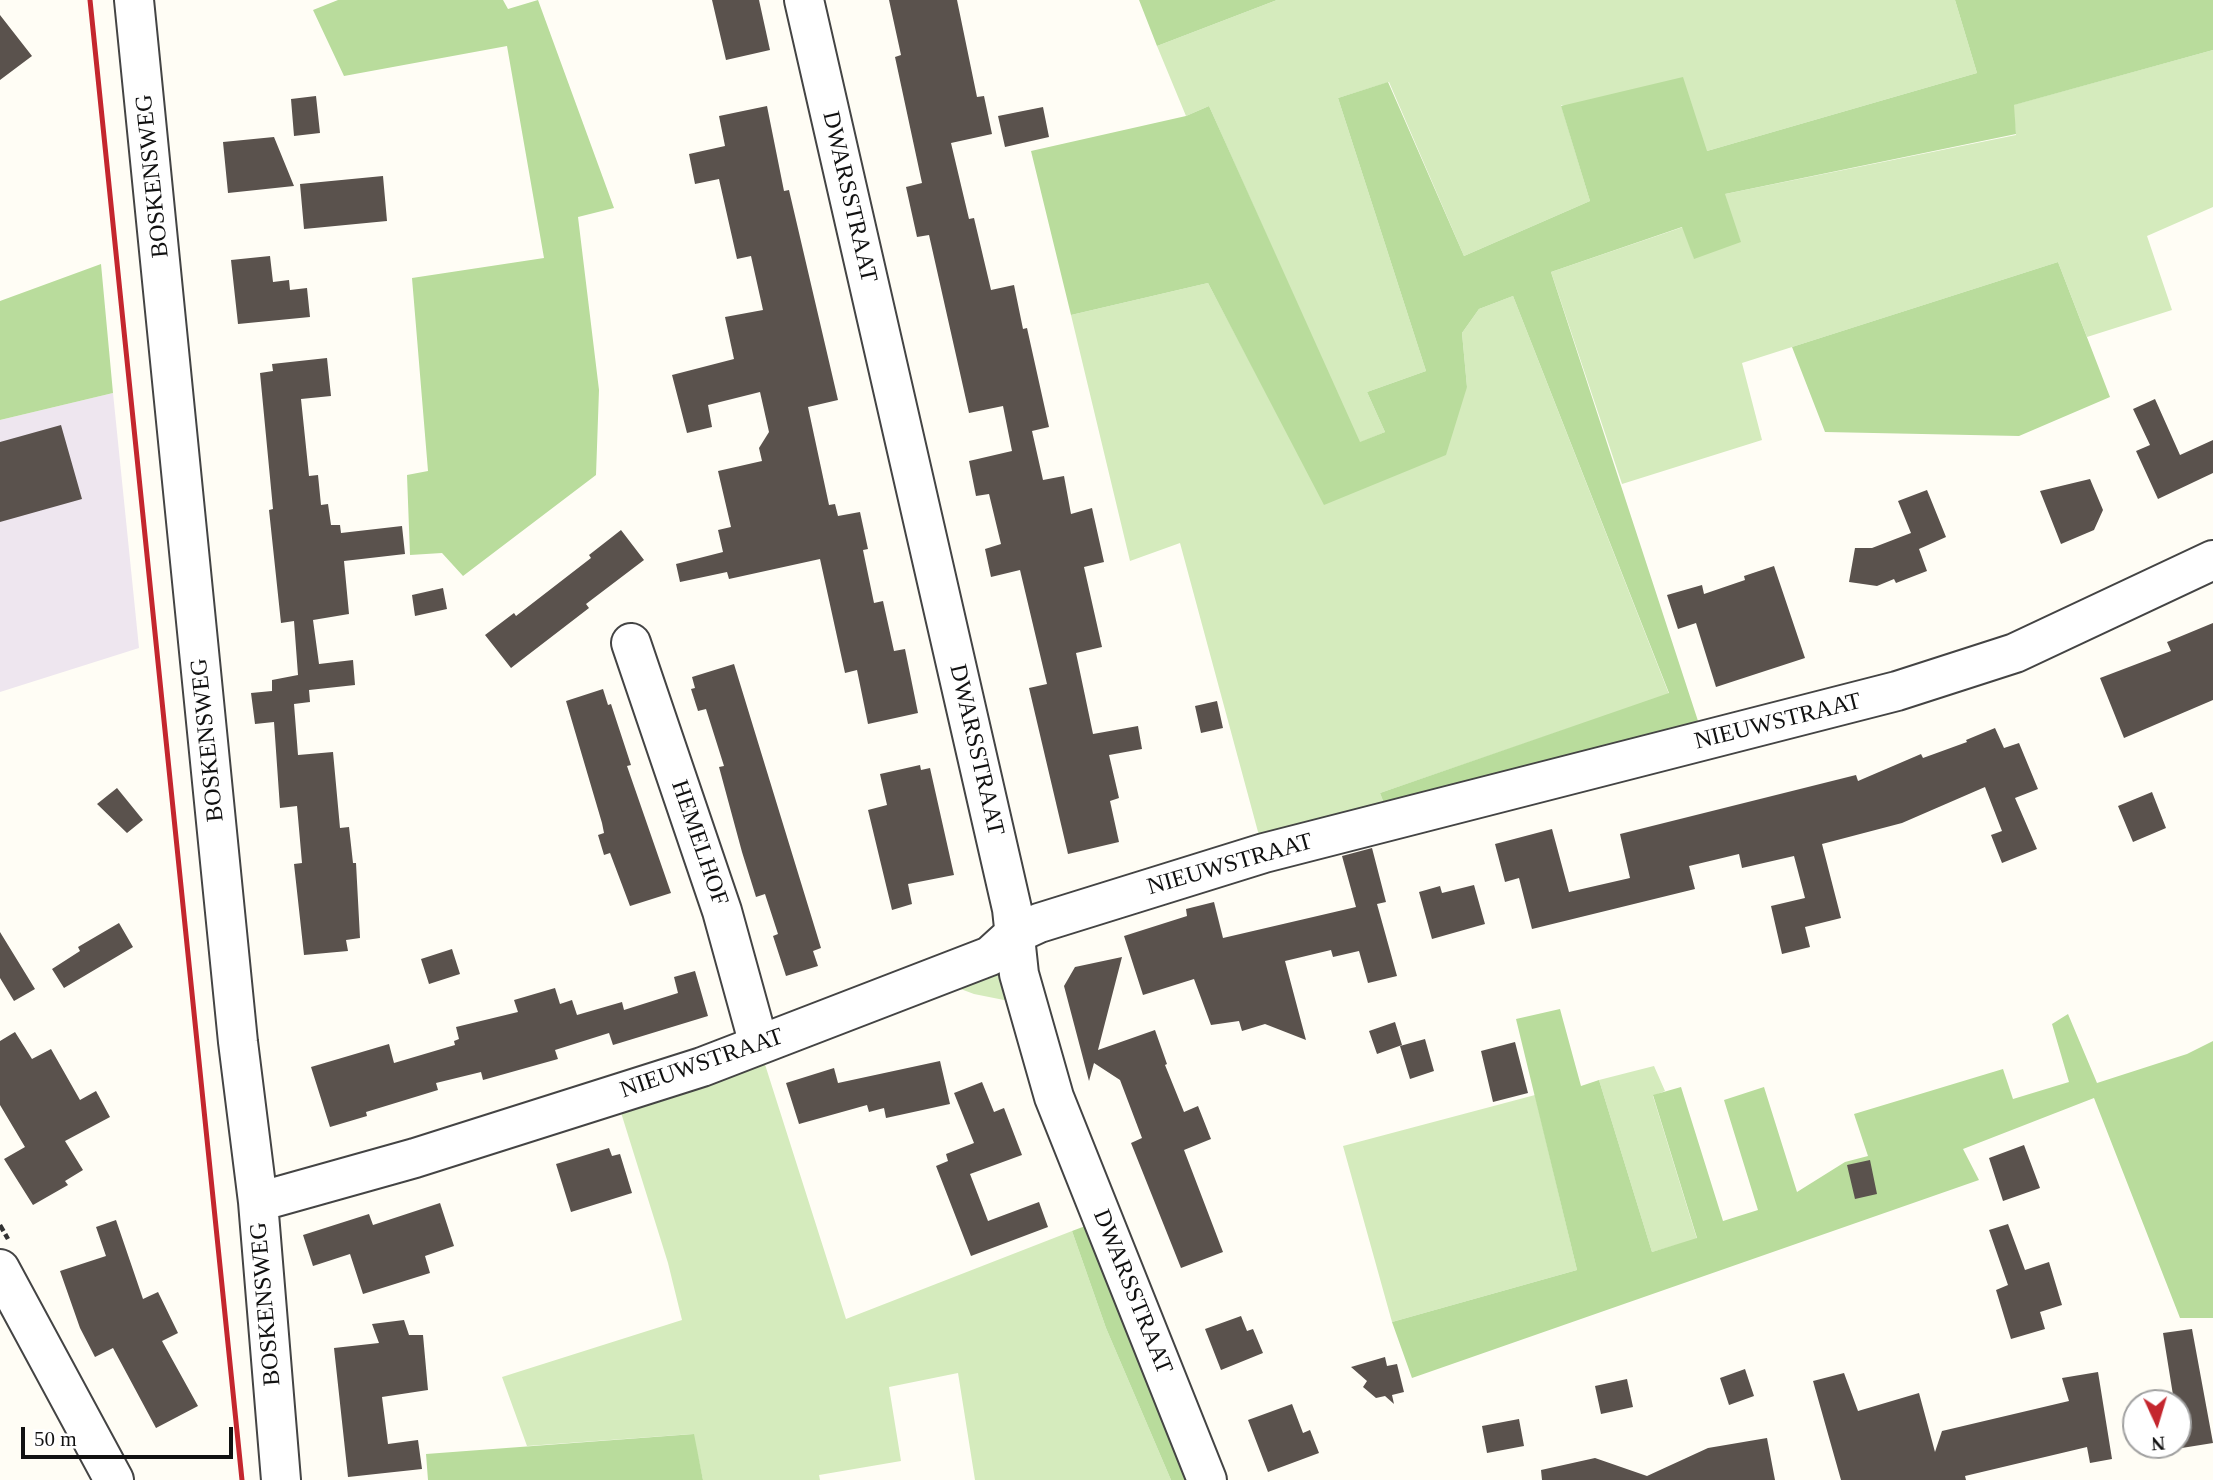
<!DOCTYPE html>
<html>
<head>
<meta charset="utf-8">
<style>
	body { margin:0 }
	#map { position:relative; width:2213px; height:1480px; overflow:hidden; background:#fffdf5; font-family:Georgia,serif }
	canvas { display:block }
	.north { position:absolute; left:2122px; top:1389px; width:70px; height:70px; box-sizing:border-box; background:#fff; border:2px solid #a0a0a0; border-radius:50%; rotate:176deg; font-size:19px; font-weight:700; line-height:28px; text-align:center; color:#111 }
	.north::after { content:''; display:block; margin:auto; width:24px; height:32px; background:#c4262e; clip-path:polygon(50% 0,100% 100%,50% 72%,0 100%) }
	.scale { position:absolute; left:21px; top:1427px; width:212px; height:32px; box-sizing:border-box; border:4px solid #111; border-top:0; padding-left:9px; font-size:21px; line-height:24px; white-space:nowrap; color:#111; -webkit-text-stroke:5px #fff; paint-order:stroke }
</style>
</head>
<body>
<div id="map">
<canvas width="2213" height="1480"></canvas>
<div class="north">N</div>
<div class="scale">50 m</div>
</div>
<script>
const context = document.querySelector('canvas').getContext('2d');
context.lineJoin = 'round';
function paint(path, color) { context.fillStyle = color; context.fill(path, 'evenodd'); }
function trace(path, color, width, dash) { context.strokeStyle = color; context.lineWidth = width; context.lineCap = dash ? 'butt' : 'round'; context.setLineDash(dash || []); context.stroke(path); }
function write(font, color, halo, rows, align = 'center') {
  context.font = font + ' Georgia,serif'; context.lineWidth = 7; context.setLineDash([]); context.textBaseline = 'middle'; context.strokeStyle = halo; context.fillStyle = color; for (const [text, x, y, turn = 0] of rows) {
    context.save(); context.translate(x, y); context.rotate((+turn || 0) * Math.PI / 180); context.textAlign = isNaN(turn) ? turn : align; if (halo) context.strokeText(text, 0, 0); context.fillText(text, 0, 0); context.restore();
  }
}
const industrial = new Path2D(`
	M113 393 139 648 0 692V420Z`);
const green = new Path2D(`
	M1277 0H1955L1977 73 1707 151 1561 105 1590 201 1464 256 1389 82 1338 98 1426 371 1367 392 1385 432 1359 443 1209 106 1186 116 1157 46Z
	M2213 50V207L2147 236 2172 310 2087 337 2058 262 1742 363 1762 440 1622 484 1551 272 1683 227 1694 258 1725 194 2016 135 2013 105Z
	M1208 283 1325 504 1467 387 1462 333 1479 309 1513 296 1669 694 1380 793 1387 811 1261 843 1180 543 1130 561 1071 315Z
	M994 969 1004 974 1014 1002 974 994 958 988Z
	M762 1055 846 1319 1072 1231 1106 1328 1171 1480H975L958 1373 889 1387 901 1461 819 1475 820 1480H703L693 1434 527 1446 502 1377 682 1320 668 1263 618 1103Z
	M1654 1066 1665 1091 1653 1096 1697 1239 1652 1252 1599 1080Z
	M1535 1095 1577 1270 1392 1322 1343 1146Z`);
const forest = new Path2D(`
	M338 0H503L508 9 538 0 614 208 578 217 599 390 596 475 463 576 442 553 410 555 407 475 428 471 412 278 544 258 507 46 344 76 313 10Z
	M1139 0H1277L1157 46Z
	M1955 0H2213V50L2014 105 2016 134 1725 194 1741 242 1694 259 1682 227 1551 272 1699 724 1387 811 1380 793 1669 693 1513 296 1479 309 1462 333 1467 387 1446 455 1324 505 1208 283 1071 315 1031 151 1186 116 1209 106 1360 442 1385 432 1367 392 1426 371 1338 98 1388 82 1464 256 1590 201 1561 106 1683 77 1707 151 1977 73Z
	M2058 262 2110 397 2019 436 1825 432 1792 347Z
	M101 264 113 393 0 420V301Z
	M1560 1009 1581 1086 1599 1080 1652 1252 1697 1238 1653 1095 1681 1087 1723 1221 1758 1210 1724 1100 1764 1087 1797 1192 1845 1162 1868 1156 1854 1114 2003 1069 2013 1099 2069 1082 2052 1024 2068 1014 2097 1083 2187 1054 2213 1041V1318H2180L2094 1098 1963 1149 1979 1180 1412 1378 1392 1322 1577 1270 1516 1019Z
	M1096 1222 1198 1480H1171L1106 1328 1072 1231Z
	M694 1434 703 1480H428L426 1454Z`);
const building = new Path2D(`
	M712 0H759L770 50 726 60Z
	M889 0H957L977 97 984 96 992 134 951 143 969 219 974 218 991 290 1014 285 1023 329 1027 328 1049 427 1032 431 1043 480 1064 476 1071 514 1092 508 1104 562 1084 567 1102 647 1076 653 1093 734 1138 726 1142 749 1109 755 1119 798 1110 801 1119 842 1068 854 1029 688 1047 684 1020 570 991 577 985 549 1001 544 989 494 976 496 969 461 1012 451 1003 406 969 413 929 235 917 237 906 187 922 183 895 57 901 55Z
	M0 15 32 56 0 80Z
	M316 96 320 133 294 136 291 99Z
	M767 106 784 191 789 190 838 400 808 407 829 505 835 504 838 516 860 512 868 549 863 550 874 603 883 601 894 651 905 649 918 713 868 724 857 670 845 673 820 559 729 579 727 572 680 582 676 564 723 552 718 530 731 527 718 471 762 461 759 448 769 432 760 392 708 405 712 427 687 433 672 375 734 359 725 317 763 310 751 256 737 259 719 179 695 184 689 154 725 146 719 116Z
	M1043 107 1049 137 1005 147 998 116Z
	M274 137 294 186 228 193 223 142Z
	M383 176 387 221 304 229 300 184Z
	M270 256 273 282 289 280 290 290 307 288 310 317 238 324 231 260Z
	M327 358 331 396 301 399 309 476 318 475 321 505 328 504 331 525H340L341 533 402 526 405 554 344 561 349 614 313 620 319 664 353 660 355 685 309 690 310 702 294 704 298 755 333 752 340 828 349 827 353 863H356L360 938 346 940 348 951 304 955 294 864 302 863 297 806 280 808 274 722 255 724 251 693 272 691V680L298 675 294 621 281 623 269 510 273 509 260 373 273 371 272 364Z
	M2155 399 2180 455 2213 440V473L2158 499 2136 451 2150 445 2133 409Z
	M61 425 82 499 0 522V442Z
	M2090 479 2103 510 2094 530 2061 544 2040 491Z
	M1927 490 1946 537 1919 549 1927 571 1896 583 1894 579 1877 586 1849 582 1855 548H1872L1911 533 1898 501Z
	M621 530 644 560 586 604 589 608 511 668 485 635 514 613 516 616 591 558 589 555Z
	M1774 566 1805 658 1716 687 1696 623 1678 629 1667 595 1702 585 1704 594 1745 580 1744 576Z
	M443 588 447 609 415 616 412 595Z
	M2213 623V700L2124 738 2100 678 2171 651 2167 642Z
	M734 664 821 948 813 951 818 966 786 976 773 936 778 934 765 894 756 897 742 852 719 767 724 766 706 709 698 711 691 689 695 688 692 677Z
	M603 689 608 705 611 704 631 765 627 766 671 893 630 906 610 853 604 855 598 835 604 833 602 823 566 701Z
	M1217 701 1223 728 1201 733 1195 706Z
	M1995 728 2004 748 2019 743 2038 789 2015 798 2037 849 2002 863 1991 835 2002 831 1985 787 1902 823 1822 844 1841 918 1805 927 1810 947 1782 954 1771 906 1805 898 1794 856 1742 868 1739 854 1689 866 1695 889 1532 929 1519 878 1505 882 1495 844 1552 829 1569 892 1630 878 1620 834 1856 775 1858 781 1921 754 1923 758 1967 742 1966 740Z
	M920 765 921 770 930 768 954 875 908 884 912 904 892 910 868 810 887 805 880 774Z
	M117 788 143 820 127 833 97 804Z
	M2152 792 2166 828 2133 842 2118 806Z
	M1372 848 1386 902 1377 904 1397 976 1368 983 1359 951 1333 957 1331 950 1285 961 1306 1040 1265 1024 1242 1031 1239 1021 1211 1025 1194 979 1143 995 1124 936 1187 916 1186 909 1214 902 1223 938 1356 907 1342 856Z
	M1474 885 1485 924 1432 939 1419 892 1440 886 1442 893Z
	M119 923 133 947 64 988 52 969 80 951 78 947Z
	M0 932 35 989 14 1001 0 978Z
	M452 949 460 974 429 984 421 959Z
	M1122 957 1098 1050 1155 1030 1167 1064 1165 1065 1184 1112 1198 1106 1211 1139 1184 1150 1223 1252 1181 1268 1131 1143 1142 1138 1120 1080 1094 1063 1089 1081 1064 986 1075 967Z
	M695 971 708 1016 613 1045 609 1033 555 1050 558 1059 483 1080 481 1072 436 1083 438 1090 366 1112 367 1116 330 1127 311 1067 389 1044 394 1063 455 1045 454 1041 459 1039 456 1027 518 1012 514 1000 555 988 560 1004 572 1000 577 1015 622 1002 624 1010 678 993 674 977Z
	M1395 1022 1402 1045 1377 1054 1369 1031Z
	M15 1032 32 1059 51 1049 80 1100 96 1091 110 1117 65 1141 83 1170 65 1181 68 1185 33 1205 4 1159 25 1147 0 1105V1041Z
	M1425 1039 1434 1071 1410 1079 1400 1046Z
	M1515 1042 1528 1093 1493 1102 1481 1051Z
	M940 1061 950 1104 886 1118 884 1108 869 1112 867 1105 799 1124 786 1083 834 1068 838 1083Z
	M982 1082 994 1112 1004 1108 1022 1155 970 1174 988 1221 1039 1202 1048 1227 971 1256 936 1166 948 1161 946 1154 974 1143 954 1093Z
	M2024 1145 2040 1188 2003 1201 1989 1158Z
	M609 1148 612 1156 620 1154 632 1193 571 1212 556 1164Z
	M1870 1160 1877 1194 1855 1199 1847 1165Z
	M440 1203 454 1246 425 1256 430 1273 363 1294 350 1254 313 1266 303 1235 369 1214 373 1225Z
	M116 1220 143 1299 158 1292 178 1333 162 1341 198 1406 156 1428 113 1348 95 1357 80 1328 60 1271 106 1256 96 1227Z
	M2008 1224 2025 1270 2049 1262 2062 1305 2040 1312 2045 1329 2011 1339 1996 1290 2008 1285 1989 1230Z
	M1241 1316 1247 1331 1253 1329 1263 1353 1221 1370 1205 1329Z
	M404 1320 409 1335H423L428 1390 382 1397 388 1444 418 1440 422 1469 348 1477 334 1348 379 1343 372 1324Z
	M2192 1329 2213 1443 2163 1451 2162 1445H2178V1403H2155L2154 1398 2173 1395 2163 1333Z
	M1385 1357 1387 1366 1397 1364 1404 1392 1392 1395 1394 1404 1385 1396 1376 1398 1363 1387 1367 1381 1351 1367Z
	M1745 1369 1754 1396 1729 1405 1720 1378Z
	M2098 1372 2112 1459 2090 1463 2087 1447 1965 1476 1966 1480H1841L1813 1381 1844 1373 1858 1411 1919 1393 1935 1452 1942 1431 2069 1401 2062 1378Z
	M1627 1379 1633 1407 1601 1414 1595 1386Z
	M1292 1404 1303 1433 1310 1430 1319 1453 1268 1472 1248 1420Z
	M1519 1419 1524 1446 1487 1453 1482 1426Z
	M1767 1438 1775 1480H1542L1541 1470 1595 1458 1647 1476 1708 1448Z`);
const path = new Path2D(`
	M0 1225 8 1239`);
const minor = new Path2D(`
	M134 0 238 1042 258 1202 281 1480
	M804 0 1012 909 1019 974 1054 1097 1207 1480
	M631 643 722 911 759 1045
	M258 1202 415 1158 702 1067 990 956 1013 935 1039 923 1264 853 1897 691 2015 653 2213 560
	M0 1269 114 1480`);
const rail = new Path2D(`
	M90 0 242 1480`);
const streetNames = [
	["BOSKENSWEG",153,176,-96],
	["DWARSSTRAAT",849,197,77],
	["NIEUWSTRAAT",1778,722,-14],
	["BOSKENSWEG",208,740,-96],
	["DWARSSTRAAT",976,750,77],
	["HEMELHOF",699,843,71],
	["NIEUWSTRAAT",1230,865,-16],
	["NIEUWSTRAAT",702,1064,-19],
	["DWARSSTRAAT",1132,1292,68],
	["BOSKENSWEG",266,1304,-95]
];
paint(industrial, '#eee6ef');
paint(green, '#d5ebbd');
paint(forest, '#b9dc9c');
paint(building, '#5a524d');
trace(minor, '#444', 42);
trace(path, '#333', 4.5, [7, 3.5]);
trace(minor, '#fff', 38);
trace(rail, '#c4262e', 5);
write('24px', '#111', '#fff', streetNames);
</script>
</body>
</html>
